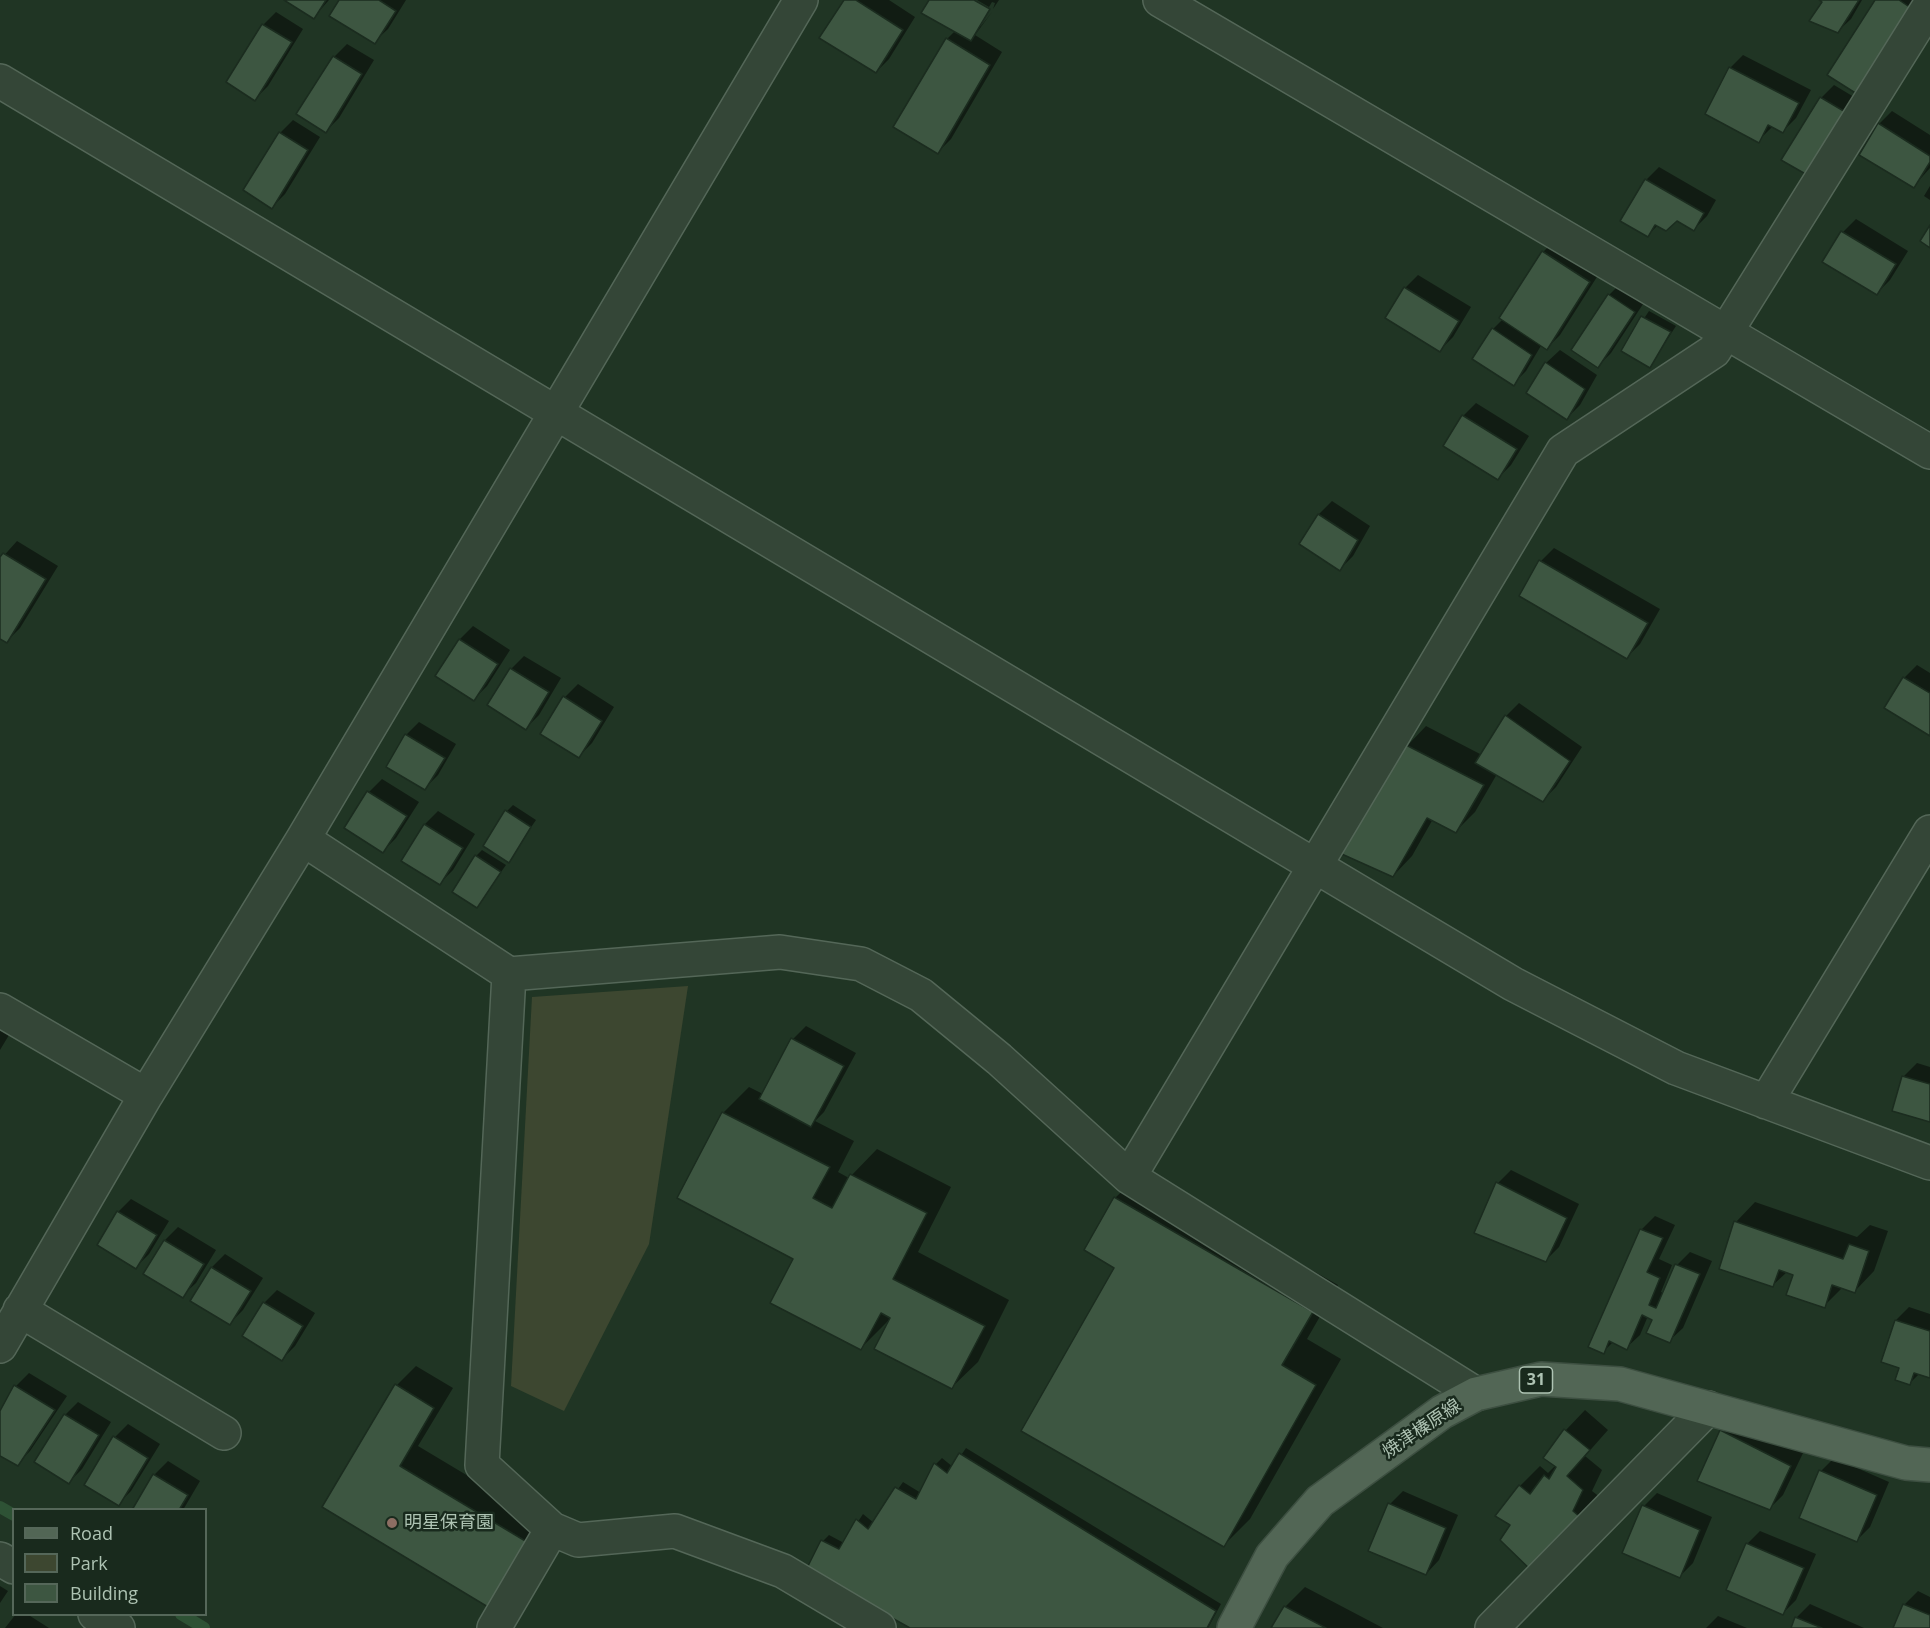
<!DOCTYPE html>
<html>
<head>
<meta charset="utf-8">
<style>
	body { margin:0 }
	#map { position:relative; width:1930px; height:1628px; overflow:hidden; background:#203524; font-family:"Open Sans",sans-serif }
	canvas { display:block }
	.legend { position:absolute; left:12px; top:1508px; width:195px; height:108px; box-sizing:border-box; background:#192a1d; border:2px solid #556759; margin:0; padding:8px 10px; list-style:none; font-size:18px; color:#aec3b3 }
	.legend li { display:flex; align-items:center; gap:12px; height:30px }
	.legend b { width:30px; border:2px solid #556759 }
</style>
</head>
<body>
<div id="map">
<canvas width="1930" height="1628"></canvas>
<ul class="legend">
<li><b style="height:8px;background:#526655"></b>Road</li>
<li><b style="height:16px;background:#3d4730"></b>Park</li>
<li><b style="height:16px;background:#3d5641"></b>Building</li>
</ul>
</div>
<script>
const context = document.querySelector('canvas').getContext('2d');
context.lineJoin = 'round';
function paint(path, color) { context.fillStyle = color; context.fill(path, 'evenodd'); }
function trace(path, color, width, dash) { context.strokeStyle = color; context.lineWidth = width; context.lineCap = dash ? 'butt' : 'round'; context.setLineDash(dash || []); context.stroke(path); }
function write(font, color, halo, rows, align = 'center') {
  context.font = font + ' "Open Sans","Noto Sans JP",sans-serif'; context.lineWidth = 5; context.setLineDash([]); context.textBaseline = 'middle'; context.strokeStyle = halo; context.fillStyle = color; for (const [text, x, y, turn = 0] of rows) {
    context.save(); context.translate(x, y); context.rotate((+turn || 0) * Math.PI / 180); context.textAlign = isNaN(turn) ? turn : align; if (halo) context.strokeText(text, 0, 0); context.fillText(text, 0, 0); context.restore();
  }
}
const green = new Path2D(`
	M688 986 649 1244 564 1411 511 1386 532 997Z`);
const shadow = new Path2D(`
	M287 0H329L314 17Z
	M341 0H406L388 29 374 42Z
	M846 0H889L915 17 889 59 876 72Z
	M931 0H971L978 26H981L992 12 975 35 1002 52 951 139 938 152 947 39 955 31Z
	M977 0H999L993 9 995 3 992 2 989 7Z
	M1822 0H1862L1851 19 1837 32Z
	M1877 0H1919L1829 75Z
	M276 12 303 29 268 86 255 99 263 25Z
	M347 44 374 60 339 118 326 131 334 57Z
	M1743 55 1811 90 1796 118 1783 131 1773 126 1758 141 1730 68Z
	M1834 85 1859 100 1822 162 1821 98Z
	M1892 111 1930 135V168L1914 186 1879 124Z
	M293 120 320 137 285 194 272 207 280 133Z
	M1659 167 1716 200 1707 216 1694 229 1676 220 1658 225 1648 235 1646 180Z
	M1930 186V200L1924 196Z
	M1856 219 1908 251 1890 280 1877 293 1824 262 1843 232Z
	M1556 239 1602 269 1560 335 1547 348 1542 344 1526 371 1513 384 1493 329 1503 319 1501 318 1543 252Z
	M1418 275 1471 307 1453 337 1440 350 1405 288Z
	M1622 282 1647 298 1611 353 1598 366 1609 295Z
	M1649 311 1676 326 1650 366 1623 350Z
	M1560 350 1597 375 1580 405 1567 418 1546 363Z
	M1476 403 1529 436 1511 465 1498 478 1463 416Z
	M1332 501 1370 526 1353 556 1340 569 1301 544 1319 514Z
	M17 541 58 566 20 628 7 641 0 637V560Z
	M1554 548 1660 609 1640 644 1627 657 1541 561Z
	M473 626 510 650 487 686 474 699 437 676 460 639Z
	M524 656 561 678 539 715 526 728 489 704 511 669Z
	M1917 665 1930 673V734L1886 707 1904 678Z
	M578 684 614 707 592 743 579 756 542 733 565 697Z
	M1519 703 1582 747 1556 787 1543 800 1497 774 1475 812 1456 831 1433 819 1412 856 1393 876 1407 746 1426 726 1482 755 1506 716Z
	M419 722 456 744 438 775 425 788 406 735Z
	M382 779 419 802 396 838 383 851 369 792Z
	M513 805 536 820 508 861 507 811Z
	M438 811 475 834 453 870 440 883 403 860 425 824Z
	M482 850 506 865 477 906 476 856Z
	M0 1022 12 1030 0 1050Z
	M806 1026 856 1053 824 1112 815 1121 854 1141 838 1172 849 1178 877 1149 951 1187 918 1252 1009 1300 978 1362 952 1387 891 1318 861 1348 795 1258 679 1198 723 1113 749 1087 763 1094 793 1039Z
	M1917 1063 1930 1067V1120L1894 1110 1904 1076Z
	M1511 1170 1579 1204 1559 1247 1546 1260 1476 1232 1498 1183Z
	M1141 1173 1338 1285 1307 1339 1341 1359 1250 1519 1224 1545 1116 1267 1115 1198Z
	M131 1199 169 1221 149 1254 136 1267 99 1244 118 1212Z
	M1755 1202 1857 1237 1870 1225 1888 1231 1874 1271 1855 1291 1843 1287 1824 1306 1795 1274 1787 1272 1773 1285 1736 1222Z
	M1655 1216 1675 1225 1659 1259 1672 1265 1661 1292 1664 1293 1677 1265 1690 1252 1712 1261 1683 1328 1669 1341 1654 1319 1648 1316 1640 1335 1626 1348 1613 1342 1603 1352 1590 1346 1642 1229Z
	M178 1227 216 1250 196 1283 182 1296 145 1273 165 1240Z
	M225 1254 263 1278 243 1310 230 1323 192 1300 212 1267Z
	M277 1290 315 1313 295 1346 282 1359 264 1303Z
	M1909 1307 1930 1314V1377L1920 1373 1910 1383 1901 1367 1896 1320Z
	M416 1366 453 1388 418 1446 545 1522 488 1605 324 1506 397 1385Z
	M29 1373 67 1396 30 1451 17 1464 0 1454V1414L16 1386Z
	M78 1402 111 1422 82 1469 69 1482 65 1415Z
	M1585 1410 1608 1430 1585 1456 1602 1470 1592 1491 1605 1501 1556 1553 1498 1515 1520 1486 1540 1466 1548 1473 1556 1465 1545 1458 1566 1430Z
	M1734 1418 1803 1453 1783 1495 1770 1508 1721 1431Z
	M128 1424 160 1444 131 1491 118 1504 115 1437Z
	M966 1448 1221 1604 1208 1628H913L808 1570 823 1541 829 1535 844 1543 863 1514 874 1523 903 1482 921 1493 936 1464 942 1458 953 1467Z
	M1834 1458 1889 1482 1870 1527 1857 1540 1821 1471Z
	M168 1461 200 1481 183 1510H133L155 1474Z
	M1403 1491 1458 1515 1439 1560 1426 1574 1390 1504Z
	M1657 1493 1712 1517 1693 1563 1680 1576 1644 1506Z
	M1760 1531 1816 1554 1796 1600 1783 1613 1747 1544Z
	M0 1586 8 1591 0 1603Z
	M1305 1587 1383 1628H1273L1285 1607Z
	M1918 1591 1930 1597V1628H1894L1905 1604Z
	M1810 1604 1864 1628H1792L1797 1617Z
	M16 1614H27L49 1628H5Z
	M1718 1616 1747 1628H1706Z`);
const stream = new Path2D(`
	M0 1507 14 1515
	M181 1614 204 1628`);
const building = new Path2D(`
	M284 0H326L314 19Z
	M339 0H379L396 11 375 44 329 16Z
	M844 0H856L903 30 876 73 819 38Z
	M929 0H974L990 9 971 41 921 13Z
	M1819 0H1859L1838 33 1809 21 1822 2Z
	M1875 0H1899L1911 8 1857 94 1827 75Z
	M262 24 292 42 255 101 226 82Z
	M946 38 990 65 938 154 893 127Z
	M333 56 362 74 326 133 296 114Z
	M1729 67 1799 103 1783 133 1768 125 1759 143 1705 114Z
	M1820 97 1847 113 1809 176 1781 160Z
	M1878 123 1930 156V162L1914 188 1859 155Z
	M279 132 308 150 272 209 243 190Z
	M1645 179 1704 213 1694 231 1677 221 1666 231 1655 225 1648 237 1620 221Z
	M1930 225V248L1920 241Z
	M1841 231 1896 264 1877 295 1822 262Z
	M1542 251 1590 282 1547 350 1499 318Z
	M1404 287 1459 321 1440 352 1385 318Z
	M1608 294 1635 312 1598 368 1571 350Z
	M1641 316 1671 332 1650 368 1621 351Z
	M1492 328 1532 355 1514 386 1472 359Z
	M1545 362 1585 389 1567 420 1526 393Z
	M1462 415 1517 449 1498 480 1443 446Z
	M1318 514 1358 540 1340 571 1299 544Z
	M3 553 46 579 7 643 0 639V557Z
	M1539 560 1648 623 1627 659 1519 596Z
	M459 639 498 664 474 701 435 676Z
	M510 668 549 692 526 730 487 705Z
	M1903 677 1930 693V736L1884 708Z
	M563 696 602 721 579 758 540 734Z
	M1505 715 1570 761 1543 802 1475 763Z
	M405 734 445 758 425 790 386 767Z
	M1406 745 1484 785 1456 833 1427 818 1393 877 1335 851Z
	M367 791 407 816 383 853 344 828Z
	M505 810 531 827 509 863 483 846Z
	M424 824 463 848 440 885 401 861Z
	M475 855 501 872 477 908 452 892Z
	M791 1038 844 1066 811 1127 759 1099Z
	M1902 1076 1930 1084V1122L1892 1111Z
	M722 1112 830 1167 813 1198 832 1208 850 1174 927 1213 893 1279 985 1326 952 1389 874 1349 890 1318 881 1313 861 1350 770 1303 793 1259 677 1198Z
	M1496 1182 1567 1218 1546 1262 1474 1233Z
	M1114 1197 1313 1312 1282 1365 1316 1385 1224 1547 1021 1431 1114 1268 1084 1250Z
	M117 1211 157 1235 136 1269 97 1245Z
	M1734 1221 1843 1259 1849 1244 1869 1251 1855 1293 1832 1285 1825 1308 1786 1295 1793 1275 1779 1270 1773 1287 1719 1269Z
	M1640 1229 1663 1238 1647 1272 1660 1278 1649 1305 1656 1308 1675 1264 1700 1274 1670 1343 1646 1333 1652 1320 1642 1315 1627 1350 1609 1341 1604 1354 1588 1347Z
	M164 1240 204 1264 183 1298 143 1274Z
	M211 1267 251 1291 230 1325 190 1301Z
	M263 1302 303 1326 282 1361 242 1336Z
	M1895 1320 1930 1331V1378L1914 1373 1910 1385 1895 1380 1899 1368 1881 1362Z
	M395 1384 434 1408 400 1466 527 1542 488 1607 322 1507Z
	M14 1385 55 1410 18 1466 0 1456V1411Z
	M64 1414 99 1435 69 1484 34 1462Z
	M1564 1429 1590 1450 1567 1476 1583 1490 1573 1511 1586 1522 1536 1575 1500 1540 1510 1525 1495 1516 1519 1485 1530 1494 1544 1475 1549 1479 1556 1467 1543 1458Z
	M1720 1430 1791 1466 1770 1510 1697 1481Z
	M113 1436 148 1458 119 1506 84 1485Z
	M959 1453 1216 1611 1207 1628H910L806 1570 821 1540 839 1549 856 1519 868 1529 895 1487 916 1499 934 1463 947 1473Z
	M1819 1470 1877 1495 1857 1542 1799 1518Z
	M153 1474 188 1495 179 1510H132Z
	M1388 1503 1446 1528 1426 1575 1368 1551Z
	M1642 1505 1700 1530 1680 1578 1622 1553Z
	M1746 1543 1804 1568 1783 1615 1726 1590Z
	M1903 1604 1930 1615V1628H1893Z
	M1284 1606 1326 1628H1271Z
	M1795 1617 1822 1628H1791Z`);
const minor = new Path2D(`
	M1160 0 1930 452
	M0 81 1513 984 1676 1068 1930 1163
	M303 839 509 974 780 952 861 964 921 995 999 1059 1129 1177 1476 1394
	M509 974 482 1465 552 1529 578 1540 675 1531 783 1571 879 1628
	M0 1010 146 1095
	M1766 1102 1930 832
	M1129 1177 1563 451 1714 351 1930 5
	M20 1310 224 1433
	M0 1346 146 1095 303 839 801 0
	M0 1559 14 1567
	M95 1614 118 1628
	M494 1628 552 1529
	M1492 1628 1708 1408`);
const major = new Path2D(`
	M1234 1628 1272 1556 1320 1501 1442 1412 1476 1394 1541 1379 1620 1384 1906 1463 1930 1465`);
const markers = [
	[392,1523,6,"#8d6e63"]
];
const shields = [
	[1536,1380,33]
];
const shieldNames = [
	["31",1536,1380]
];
const streetNames = [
	["焼津榛原線",1422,1429,-34]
];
const poiNames = [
	["明星保育園",404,1523]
];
paint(green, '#3d4730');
paint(shadow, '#0007');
trace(stream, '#2e5235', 12);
paint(building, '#3d5641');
trace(building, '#1b2c1f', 1.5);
trace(minor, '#546758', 36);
trace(major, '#3d4f41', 36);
trace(minor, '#344637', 33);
trace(major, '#526655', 33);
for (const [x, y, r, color] of markers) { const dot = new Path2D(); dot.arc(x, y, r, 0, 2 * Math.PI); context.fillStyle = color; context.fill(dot); trace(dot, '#192a1d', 2); }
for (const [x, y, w] of shields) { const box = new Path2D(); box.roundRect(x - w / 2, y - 13, w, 26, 4.5); context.fillStyle = '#192a1d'; context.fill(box); trace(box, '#aec3b3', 1.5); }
write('bold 16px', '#aec3b3', null, shieldNames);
write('18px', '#aec3b3', '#192a1d', streetNames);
write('18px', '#aec3b3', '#192a1d', poiNames, 'left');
</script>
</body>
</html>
